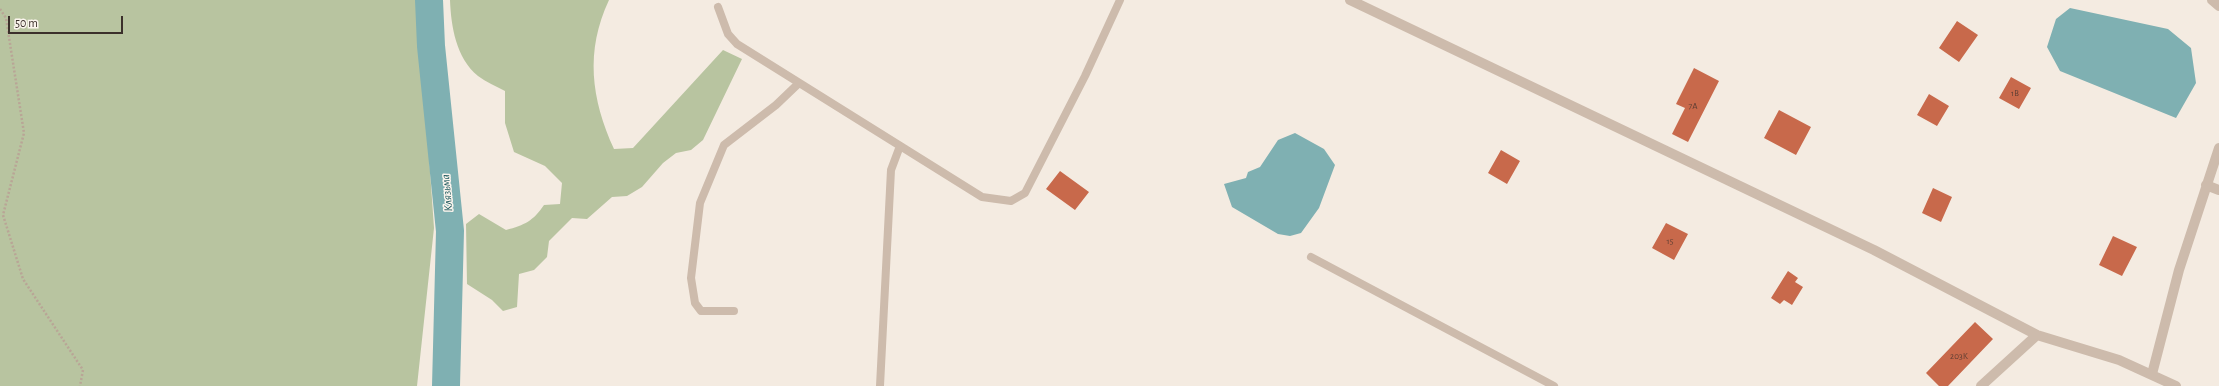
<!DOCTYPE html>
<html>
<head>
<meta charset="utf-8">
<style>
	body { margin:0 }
	#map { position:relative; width:2219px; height:386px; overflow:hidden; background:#f4ebe1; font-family:"Alegreya Sans",sans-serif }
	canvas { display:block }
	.scale { position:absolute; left:8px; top:16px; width:115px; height:18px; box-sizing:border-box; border:2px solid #3b302b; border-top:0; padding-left:5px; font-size:12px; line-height:14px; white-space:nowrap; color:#3b302b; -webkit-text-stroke:3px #fbf5ee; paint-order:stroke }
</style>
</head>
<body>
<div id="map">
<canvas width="2219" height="386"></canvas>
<div class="scale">50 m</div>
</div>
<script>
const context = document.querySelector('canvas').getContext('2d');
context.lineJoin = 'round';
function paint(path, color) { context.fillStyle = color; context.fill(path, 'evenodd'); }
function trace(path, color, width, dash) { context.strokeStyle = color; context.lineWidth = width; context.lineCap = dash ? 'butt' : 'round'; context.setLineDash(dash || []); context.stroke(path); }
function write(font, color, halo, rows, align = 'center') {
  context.font = font + ' "Alegreya Sans",sans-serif'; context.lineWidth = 3; context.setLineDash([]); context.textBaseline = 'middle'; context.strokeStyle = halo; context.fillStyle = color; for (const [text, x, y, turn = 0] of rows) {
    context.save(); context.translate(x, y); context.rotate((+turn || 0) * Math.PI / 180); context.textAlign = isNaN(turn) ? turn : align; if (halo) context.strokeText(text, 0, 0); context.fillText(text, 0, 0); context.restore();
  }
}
const green = new Path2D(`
	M0 0H418L434 228 417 386H0Z
	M450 0H609C585 51 591 99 614 149L633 148 723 50 742 59 703 140 691 150 676 153 663 163 642 187 627 196 612 197 587 219 572 218 549 241 547 257 534 270 519 274 517 307 503 311 492 300 467 284 466 224 479 214 506 230C525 225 533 221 544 205L560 204 562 183 545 166 514 152 505 123V91C496 86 486 82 478 76 456 58 451 26 450 0Z`);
const water = new Path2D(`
	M2070 8 2168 29 2191 48 2196 83 2176 118 2060 71 2047 47 2056 19Z
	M1295 133 1324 149 1335 165 1319 208 1301 233 1290 236 1278 234 1232 207 1224 184 1246 178 1248 172 1260 167 1278 140Z`);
const river = new Path2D(`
	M429 0 431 46 450 231 446 386`);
const building = new Path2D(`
	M1957 21 1978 35 1959 62 1939 48Z
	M1694 68 1719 81 1688 142 1672 134 1685 108 1676 104Z
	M2011 77 2031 88 2019 109 1999 98Z
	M1929 94 1949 106 1937 126 1917 115Z
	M1779 110 1811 127 1796 155 1764 138Z
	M1501 150 1520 161 1507 184 1488 173Z
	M1060 171 1089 192 1075 210 1046 189Z
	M1933 188 1952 197 1941 222 1922 213Z
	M1666 223 1688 234 1674 260 1652 248Z
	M2113 236 2137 247 2122 276 2099 265Z
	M1788 271 1798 278 1795 282 1803 287 1792 305 1784 300 1780 304 1771 298Z
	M1975 322 1993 339 1948 386H1939L1926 373Z`);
const path = new Path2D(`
	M0 9 6 18 24 133 3 215 23 279 83 370 80 386`);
const service = new Path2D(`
	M718 7 728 34 737 44 982 197 1011 201 1025 193 1085 76 1120 0
	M1311 257 1554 386
	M734 311H701L695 303 691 278 700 203 724 145 776 105 799 83
	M880 386 891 170 900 146`);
const minor = new Path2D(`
	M1350 0 1874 250 2037 335 2119 360 2176 386
	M2212 0 2219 6
	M2206 185 2219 190
	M2152 374 2179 270 2219 148
	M1981 386 2037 335`);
const numberNames = [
	["1В",2015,93],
	["7А",1693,106],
	["15",1670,241],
	["203К",1959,356]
];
const waterNames = [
	["Клязьма",447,193,-95]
];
paint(green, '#b8c4a0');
paint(water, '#7fb0b2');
trace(river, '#7fb0b2', 28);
paint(building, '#c8694b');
trace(path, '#b9a596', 2.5, [2, 2]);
trace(service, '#cdbbac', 8);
trace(minor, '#cdbbac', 10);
write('9px', '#5e3e33', null, numberNames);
write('italic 12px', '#1f5a5e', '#fbf5ee', waterNames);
</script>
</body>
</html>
